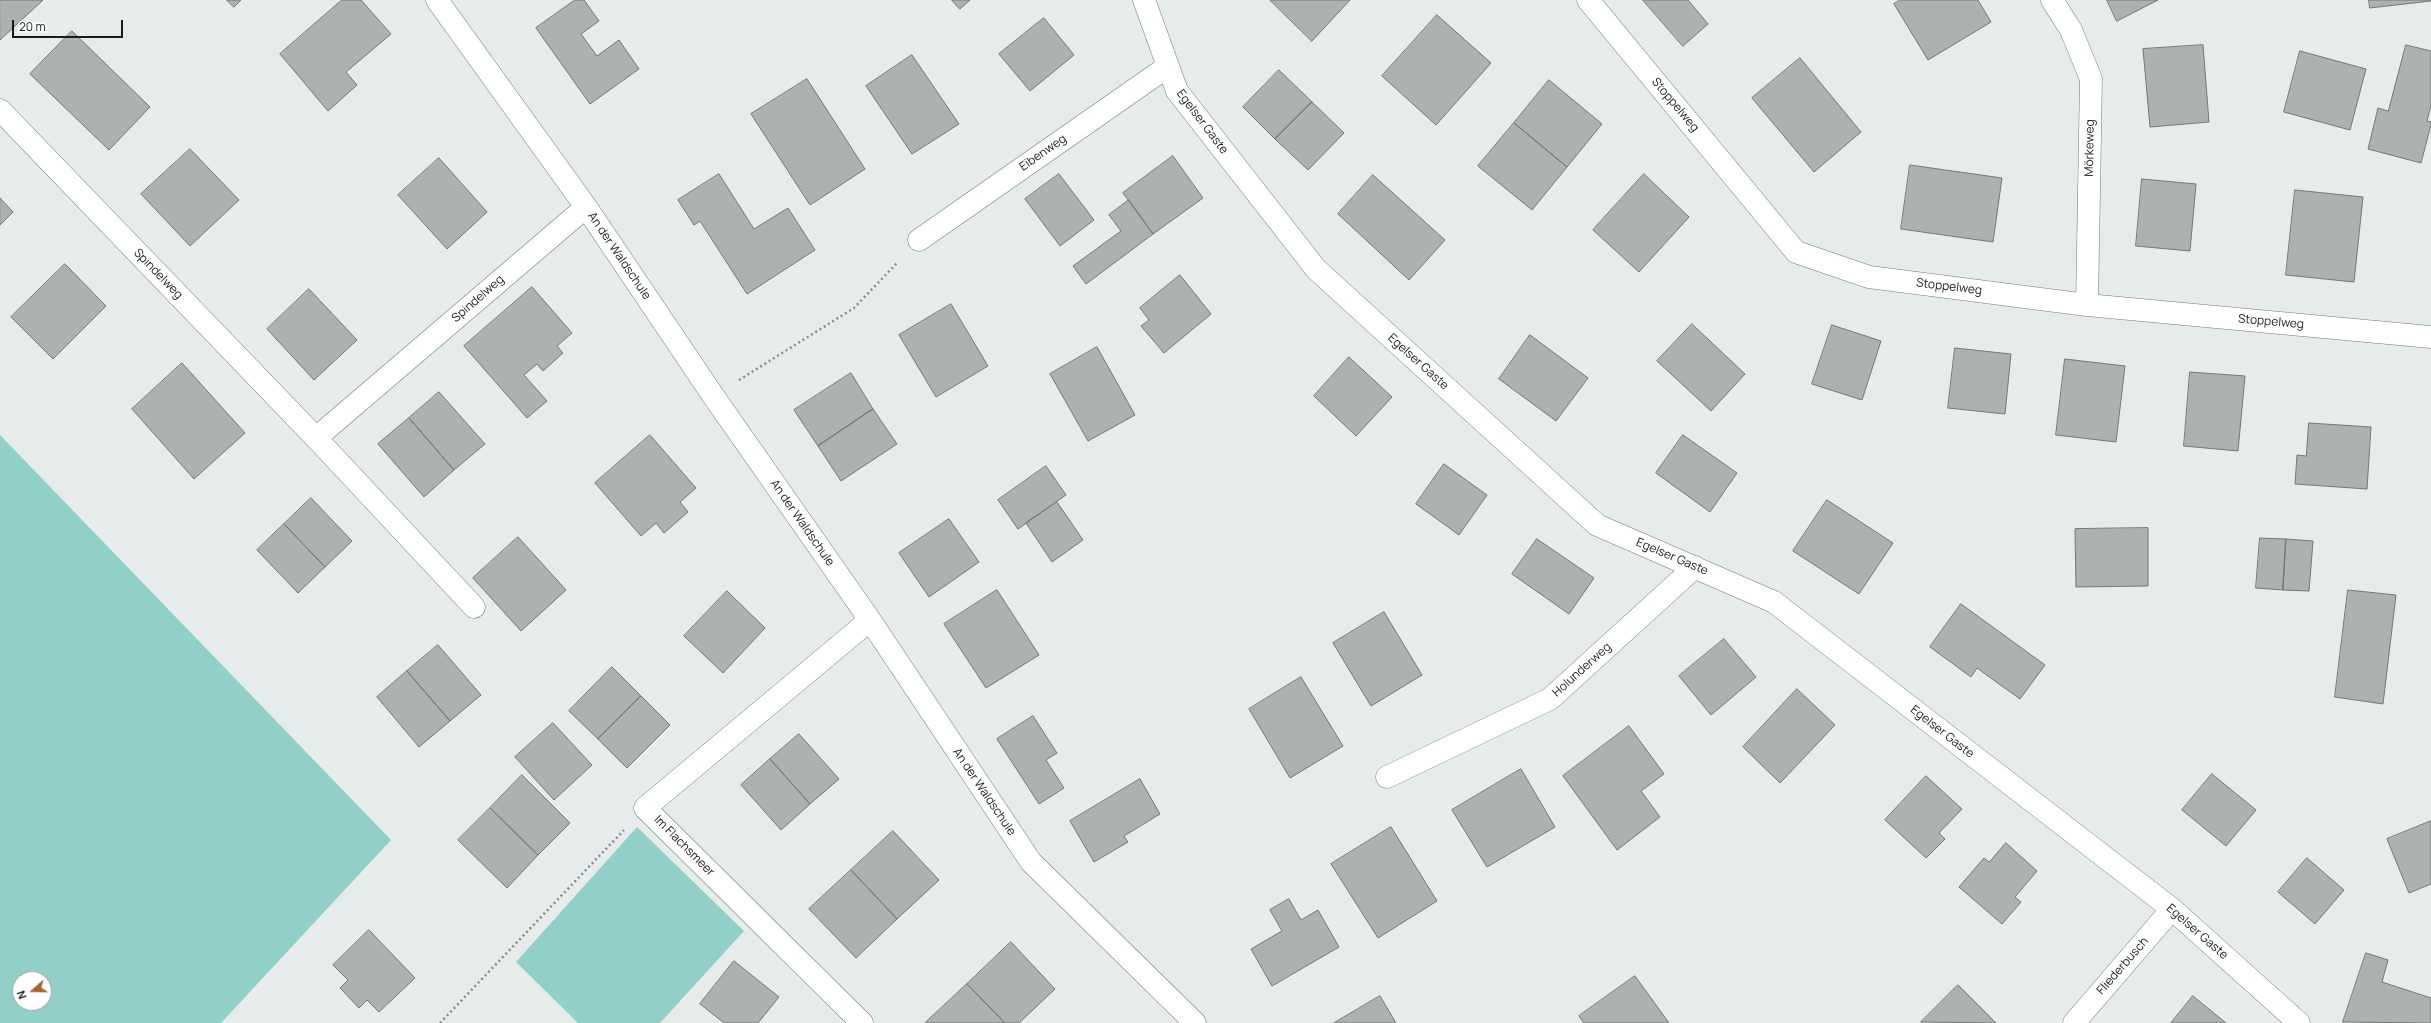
<!DOCTYPE html>
<html>
<head>
<meta charset="utf-8">
<style>
	body { margin:0 }
	#map { position:relative; width:2431px; height:1023px; overflow:hidden; background:#e6ebeb; font-family:Manrope,sans-serif }
	canvas { display:block }
	.north { position:absolute; left:12px; top:971px; width:40px; height:40px; box-sizing:border-box; background:#fff; border:1px solid #a3a3a3; border-radius:50%; rotate:250deg; font-size:11px; font-weight:700; line-height:16px; text-align:center; color:#181a19 }
	.north::after { content:''; display:block; margin:auto; width:14px; height:18px; background:#a5642f; clip-path:polygon(50% 0,100% 100%,50% 72%,0 100%) }
	.scale { position:absolute; left:12px; top:20px; width:111px; height:18px; box-sizing:border-box; border:2px solid #181a19; border-top:0; padding-left:5px; font-size:12px; line-height:14px; white-space:nowrap; color:#181a19; -webkit-text-stroke:3px #fff; paint-order:stroke }
</style>
</head>
<body>
<div id="map">
<canvas width="2431" height="1023"></canvas>
<div class="north">N</div>
<div class="scale">20 m</div>
</div>
<script>
const context = document.querySelector('canvas').getContext('2d');
context.lineJoin = 'round';
function paint(path, color) { context.fillStyle = color; context.fill(path, 'evenodd'); }
function trace(path, color, width, dash) { context.strokeStyle = color; context.lineWidth = width; context.lineCap = dash ? 'butt' : 'round'; context.setLineDash(dash || []); context.stroke(path); }
function write(font, color, halo, rows, align = 'center') {
  context.font = font + ' Manrope,sans-serif'; context.lineWidth = 4; context.setLineDash([]); context.textBaseline = 'middle'; context.strokeStyle = halo; context.fillStyle = color; for (const [text, x, y, turn = 0] of rows) {
    context.save(); context.translate(x, y); context.rotate((+turn || 0) * Math.PI / 180); context.textAlign = isNaN(turn) ? turn : align; if (halo) context.strokeText(text, 0, 0); context.fillText(text, 0, 0); context.restore();
  }
}
const green = new Path2D(`
	M0 435 391 840 221 1023H0ZM20 979H44V1003H20Z
	M637 827 744 931 660 1023H578L516 962Z`);
const building = new Path2D(`
	M0 0H43L0 40Z
	M227 0H241L234 7Z
	M342 0H361L391 34 346 72 357 85 328 111 280 54Z
	M575 0H584L599 21 581 34 597 56 619 40 639 69 590 104 536 28Z
	M952 0H970L960 9Z
	M1270 0H1350L1312 41Z
	M1643 0H1688L1708 24 1683 46Z
	M1900 0H1978L1991 22 1928 60 1894 4Z
	M2107 0H2158L2117 21Z
	M2369 0H2431V1L2370 8Z
	M1437 15 1491 63 1436 125 1382 76Z
	M1044 18 1074 55 1030 91 999 54Z
	M72 31 150 107 109 150 30 74Z
	M2203 45 2209 122 2150 127 2143 49Z
	M2406 45 2431 51V105L2427 121 2431 122V125L2421 163 2368 149 2378 108 2388 111Z
	M2300 51 2366 69 2350 130 2284 112Z
	M912 55 959 124 912 154 866 86Z
	M1800 58 1861 132 1814 172 1752 98Z
	M1279 70 1312 102 1275 139 1243 107Z
	M807 79 865 169 810 205 751 114Z
	M1549 80 1602 124 1567 167 1514 123Z
	M1312 102 1344 133 1308 170 1275 139Z
	M1514 123 1567 167 1532 210 1478 166Z
	M190 149 239 200 190 246 141 194Z
	M1173 156 1203 198 1153 234 1123 193Z
	M439 158 487 212 447 249 398 195Z
	M1910 165 2002 178 1993 242 1901 229Z
	M719 174 754 229 788 208 815 250 747 294 700 221 694 225 678 200Z
	M1059 174 1094 220 1060 246 1025 199Z
	M1644 174 1689 217 1639 272 1593 230Z
	M1373 175 1445 240 1409 280 1338 214Z
	M2142 179 2196 184 2190 251 2136 246Z
	M2295 190 2363 197 2354 282 2286 275Z
	M0 198 13 212 0 225Z
	M1129 200 1153 234 1086 284 1073 266 1121 231 1109 215Z
	M65 264 106 306 53 359 11 317Z
	M1180 275 1211 314 1164 353 1141 326 1149 320 1140 308Z
	M532 287 572 333 557 346 563 353 543 371 537 364 524 375 547 401 527 418 464 346Z
	M309 289 357 340 314 380 267 329Z
	M951 304 988 366 936 397 899 335Z
	M1692 324 1745 374 1711 411 1657 361Z
	M1832 325 1881 341 1862 400 1812 384Z
	M1530 335 1588 378 1556 421 1499 379Z
	M1097 347 1135 415 1088 441 1050 374Z
	M1955 348 2011 354 2005 414 1948 408Z
	M1349 357 1392 397 1356 436 1314 396Z
	M2065 359 2125 366 2116 442 2056 435Z
	M182 363 245 433 194 479 132 409Z
	M2190 372 2245 376 2238 451 2184 446Z
	M851 373 873 409 818 446 794 410Z
	M439 392 485 444 454 470 409 418Z
	M873 409 897 444 841 481 818 446Z
	M409 418 454 470 424 497 378 444Z
	M2309 423 2371 427 2367 489 2295 484 2297 455 2306 456Z
	M650 435 696 488 680 502 688 512 664 533 656 523 641 536 595 483Z
	M1683 435 1737 473 1710 512 1656 473Z
	M1444 464 1487 495 1459 535 1416 504Z
	M1046 466 1066 495 1018 529 998 500Z
	M311 498 352 541 325 567 284 524Z
	M1827 500 1893 543 1859 594 1793 551Z
	M1057 502 1083 540 1052 562 1026 523Z
	M949 519 979 562 929 597 899 553Z
	M284 524 325 567 298 593 257 550Z
	M2148 528V586L2076 587 2075 529Z
	M518 537 566 590 521 631 473 578Z
	M2260 538 2286 539 2283 590 2256 588Z
	M1537 539 1594 578 1569 614 1512 574Z
	M2286 539 2313 541 2309 591 2283 590Z
	M997 590 1039 655 986 688 944 624Z
	M2348 590 2396 595 2383 704 2335 697Z
	M727 591 765 628 723 673 684 636Z
	M1961 604 2045 665 2020 699 1977 668 1971 677 1930 647Z
	M1384 612 1422 675 1371 706 1333 643Z
	M1724 639 1756 677 1711 715 1679 676Z
	M438 645 481 695 450 721 407 671Z
	M612 667 641 696 598 739 569 711Z
	M407 671 450 721 419 747 377 697Z
	M1301 677 1343 746 1290 778 1249 709Z
	M1797 689 1835 725 1780 783 1743 747Z
	M641 696 670 725 627 768 598 739Z
	M1033 716 1057 753 1046 760 1064 788 1039 804 997 739Z
	M553 723 592 765 554 800 515 757Z
	M1629 726 1664 774 1641 791 1660 817 1617 850 1563 776Z
	M799 734 839 779 810 804 770 759Z
	M770 759 810 804 781 830 741 785Z
	M1521 769 1555 827 1487 867 1452 810Z
	M2212 774 2256 810 2226 846 2182 810Z
	M522 775 570 823 538 855 490 808Z
	M1926 776 1962 809 1939 833 1945 839 1926 858 1885 820Z
	M1140 779 1160 814 1124 836 1128 842 1094 862 1070 821Z
	M490 808 538 855 507 888 458 840Z
	M2431 821V884L2409 893 2387 839Z
	M1391 827 1437 901 1378 938 1331 864Z
	M893 831 939 880 897 919 851 870Z
	M2006 843 2037 871 2015 897 2021 902 2002 924 1959 887 1984 858 1989 862Z
	M2307 858 2344 890 2315 924 2278 892Z
	M851 870 897 919 856 958 809 909Z
	M1289 899 1301 920 1318 910 1339 947 1272 986 1251 949 1282 931 1270 910Z
	M369 930 415 978 379 1012 367 1000 359 1008 340 988 348 980 333 965Z
	M1011 942 1055 989 1019 1023H1005L967 984Z
	M2366 953 2388 960 2382 982 2431 998V1023L2343 1022Z
	M734 961 779 997 758 1023H724L700 1004Z
	M1635 976 1669 1023H1584L1579 1016Z
	M967 984 1005 1023H925Z
	M1958 985 1996 1023 1921 1022Z
	M1380 996 1396 1023H1334Z
	M2193 996 2226 1023H2171Z`);
const path = new Path2D(`
	M739 380 854 308 898 262
	M440 1023 624 830`);
const minor = new Path2D(`
	M437 0 586 207 714 397 870 620 1031 862 1195 1023
	M1144 0 1177 91 1316 269 1597 525 1774 602 2172 909 2299 1023
	M1588 0 1796 252 1869 277 2087 305 2431 337
	M2052 0 2071 30 2091 79 2087 305
	M0 110 316 438 586 207
	M919 240 1167 67
	M316 438 474 607
	M1387 777 1550 699 1695 567
	M862 1023 645 808 870 620
	M2074 1023 2172 909`);
const streetNames = [
	["Stoppelweg",1675,105,50],
	["Egelser Gaste",1202,122,53],
	["Mörkeweg",2090,148,-89],
	["Eibenweg",1043,153,-35],
	["An der Waldschule",619,256,56],
	["Spindelweg",158,274,46],
	["Stoppelweg",1949,287,7],
	["Spindelweg",478,299,-41],
	["Stoppelweg",2271,322,5],
	["Egelser Gaste",1418,362,42],
	["An der Waldschule",802,523,55],
	["Egelser Gaste",1672,557,23],
	["Holunderweg",1582,670,-42],
	["Egelser Gaste",1942,732,38],
	["An der Waldschule",984,792,56],
	["Im Flachsmeer",684,846,45],
	["Egelser Gaste",2197,932,41],
	["Fliederbusch",2123,966,-49]
];
paint(green, '#92cfc8');
paint(building, '#adb2b1');
trace(building, '#737877', 1);
trace(minor, '#757979', 23);
trace(path, '#888b8b', 2.5, [2, 3]);
trace(minor, '#fff', 22);
write('12px', '#181a19', '#fff', streetNames);
</script>
</body>
</html>
